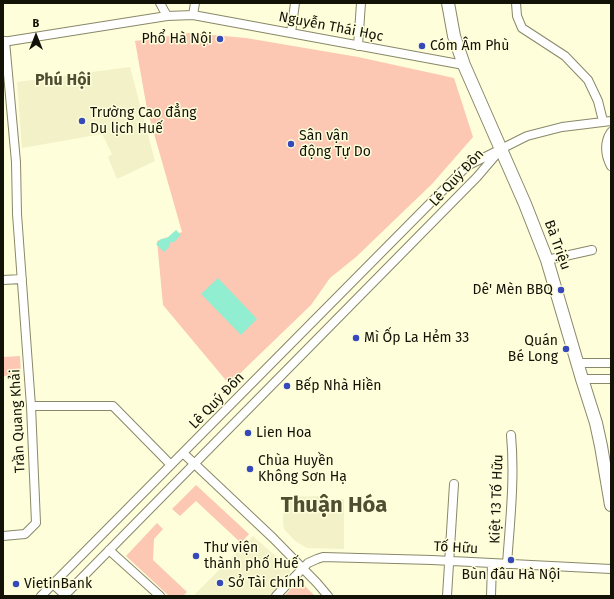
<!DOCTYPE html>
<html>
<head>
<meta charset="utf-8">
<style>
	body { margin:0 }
	#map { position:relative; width:614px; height:599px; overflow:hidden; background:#fefedb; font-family:"Fira Sans",sans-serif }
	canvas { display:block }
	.frame { position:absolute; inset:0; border:4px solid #131207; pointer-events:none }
	.north { position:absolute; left:16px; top:16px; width:40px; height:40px; -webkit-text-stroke:3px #fefedb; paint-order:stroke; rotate:0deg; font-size:11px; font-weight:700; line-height:16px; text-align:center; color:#131207 }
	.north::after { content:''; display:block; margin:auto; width:14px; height:18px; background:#131207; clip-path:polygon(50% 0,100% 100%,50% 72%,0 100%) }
</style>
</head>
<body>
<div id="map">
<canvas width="614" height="599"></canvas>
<div class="frame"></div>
<div class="north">B</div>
</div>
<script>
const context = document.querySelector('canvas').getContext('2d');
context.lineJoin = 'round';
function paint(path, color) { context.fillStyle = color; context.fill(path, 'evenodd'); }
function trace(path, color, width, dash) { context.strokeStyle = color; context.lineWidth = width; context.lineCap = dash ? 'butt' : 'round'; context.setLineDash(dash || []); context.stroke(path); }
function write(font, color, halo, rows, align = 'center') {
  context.font = font + ' "Fira Sans",sans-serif'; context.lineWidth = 3; context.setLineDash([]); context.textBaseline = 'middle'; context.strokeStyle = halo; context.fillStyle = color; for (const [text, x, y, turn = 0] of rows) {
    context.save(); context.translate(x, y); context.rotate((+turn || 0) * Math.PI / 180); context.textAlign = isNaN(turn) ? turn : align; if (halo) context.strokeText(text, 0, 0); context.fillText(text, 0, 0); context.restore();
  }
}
const built = new Path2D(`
	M130 67 155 161 117 179 108 157 112 154 102 134 22 148 17 82Z
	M325 496 326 499H344V549L307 548 295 541 284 529 283 522 284 497Z
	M253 536 290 569V574L270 596H193Z`);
const green = new Path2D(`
	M190 33 246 38 358 57 454 78 473 137 432 184 356 257 330 278 311 305 229 384 163 305 157 241 182 232 147 109 135 41Z
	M20 356 21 375 3 376V357Z
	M196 485 249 534 241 543 196 501 180 516 172 509Z
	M157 523 163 529 154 539 153 560 187 592 183 596H169L126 556Z
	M296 584H303L315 596H284Z`);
const water = new Path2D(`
	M176 230 181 235 174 242H171L169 245V247L164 252 156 244 161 239 167 238Z
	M218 278 257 319 241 335 201 294Z`);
const minor = new Path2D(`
	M160 3 167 16
	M516 3 517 16 522 28 565 56 588 80 598 101 603 121
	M193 15 195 3
	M291 33 295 3
	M3 42 167 16 193 15 464 65
	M358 46 361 3
	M611 132C604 142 605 155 611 166
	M501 149 527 136 562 127 611 121
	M547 260 592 250
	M3 280 22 279
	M577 363H611
	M582 379H611
	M31 406H113L171 465
	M183 453 273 538 317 583 328 596
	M3 536 25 534 36 523 31 406 17 214 16 162 5 41
	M109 550 160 596
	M507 564C510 521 515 478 511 435
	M53 584 65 595
	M41 596 467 166 501 149 477 177 64 596
	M276 596 308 563 317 559 323 557 432 560 611 569
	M447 596 454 484
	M491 596 492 563`);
const highway = new Path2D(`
	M448 3 454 36 464 65 525 204 547 260 582 379 596 423 601 446 611 505`);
const markers = [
	[220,39,4,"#3649bb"],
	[422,46,4,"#3649bb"],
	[82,121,4,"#3649bb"],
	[291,144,4,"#3649bb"],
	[561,290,4,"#3649bb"],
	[356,338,4,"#3649bb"],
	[566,349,4,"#3649bb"],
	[287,386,4,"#3649bb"],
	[248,433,4,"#3649bb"],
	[250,469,4,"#3649bb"],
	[196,556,4,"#3649bb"],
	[511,560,4,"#3649bb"],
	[220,583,4,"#3649bb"],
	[16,584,4,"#3649bb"]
];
const streetNames = [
	["Nguyễn Thái Học",331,27,11],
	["Lê Quý Đôn",457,178,-47],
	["Bà Triệu",557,245,70],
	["Lê Quý Đôn",217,401,-46],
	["Trần Quang Khải",18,421,-93],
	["Kiệt 13 Tố Hữu",497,499,-88],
	["Tố Hữu",456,548,3]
];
const poiNames = [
	["Phổ Hà Nội",212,39,"right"],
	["Cóm Âm Phù",430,46],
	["Trường Cao đẳng",90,113],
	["Du lịch Huế",90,129],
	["Sân vận",299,136],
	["động Tự Do",299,152],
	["Dê' Mèn BBQ",553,290,"right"],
	["Mì Ốp La Hẻm 33",364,338],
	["Quán",558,341,"right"],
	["Bé Long",558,357,"right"],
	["Bếp Nhà Hiền",295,386],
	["Lien Hoa",256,433],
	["Chùa Huyền",258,461],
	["Không Sơn Hạ",258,477],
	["Thư viện",204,548],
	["thành phố Huế",204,564],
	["Bùn đâu Hà Nội",511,575,"center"],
	["Sở Tài chính",228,583],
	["VietinBank",24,584]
];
const quarterNames = [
	["Phú Hội",63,81]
];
const townNames = [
	["Thuận Hóa",334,506]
];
paint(built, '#f2f1c8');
paint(green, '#fcc7b3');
paint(water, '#91eed1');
trace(minor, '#898869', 10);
trace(highway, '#898869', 14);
trace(minor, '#fff', 8);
trace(highway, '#fff', 12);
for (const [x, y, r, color] of markers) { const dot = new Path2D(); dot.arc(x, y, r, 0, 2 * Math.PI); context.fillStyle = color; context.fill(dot); trace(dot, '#fefedb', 1.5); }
write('14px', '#131207', '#fefedb', streetNames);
write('14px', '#131207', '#fefedb', poiNames, 'left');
write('bold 16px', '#4f4e31', '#fefedb', quarterNames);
write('bold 22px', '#4f4e31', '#fefedb', townNames);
</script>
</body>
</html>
